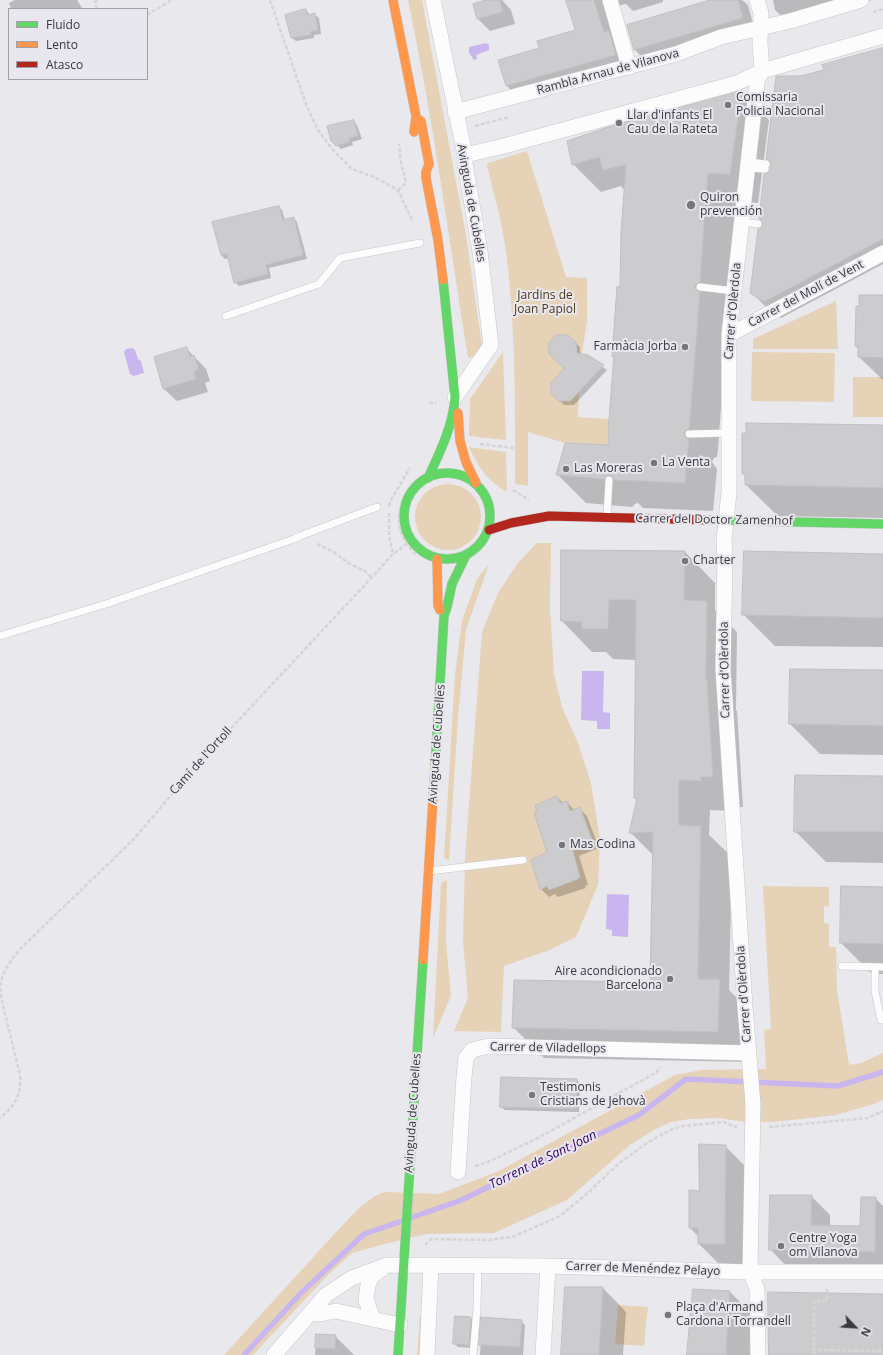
<!DOCTYPE html>
<html>
<head>
<meta charset="utf-8">
<style>
	body { margin:0 }
	#map { position:relative; width:883px; height:1355px; overflow:hidden; background:#e9e8ec; font-family:"Open Sans",sans-serif }
	canvas { display:block }
	.legend { position:absolute; left:8px; top:8px; width:140px; height:72px; box-sizing:border-box; background:#e8e6ee; border:1px solid #a2a0a6; margin:0; padding:5px 7px; list-style:none; font-size:12px; color:#39383b }
	.legend li { display:flex; align-items:center; gap:8px; height:20px }
	.legend b { width:20px; border:1px solid #a2a0a6 }
	.north { position:absolute; left:835px; top:1307px; width:40px; height:40px; -webkit-text-stroke:3px #e8e6ee; paint-order:stroke; rotate:115deg; font-size:11px; font-weight:700; line-height:16px; text-align:center; color:#39383b }
	.north::after { content:''; display:block; margin:auto; width:14px; height:18px; background:#39383b; clip-path:polygon(50% 0,100% 100%,50% 72%,0 100%) }
</style>
</head>
<body>
<div id="map">
<canvas width="883" height="1355"></canvas>
<ul class="legend">
<li><b style="height:5px;background:#63d668"></b>Fluido</li>
<li><b style="height:5px;background:#ff974d"></b>Lento</li>
<li><b style="height:5px;background:#b3261e"></b>Atasco</li>
</ul>
<div class="north">N</div>
</div>
<script>
const context = document.querySelector('canvas').getContext('2d');
context.lineJoin = 'round';
function paint(path, color) { context.fillStyle = color; context.fill(path, 'evenodd'); }
function trace(path, color, width, dash) { context.strokeStyle = color; context.lineWidth = width; context.lineCap = dash ? 'butt' : 'round'; context.setLineDash(dash || []); context.stroke(path); }
function write(font, color, halo, rows, align = 'center') {
  context.font = font + ' "Open Sans",sans-serif'; context.lineWidth = 4; context.setLineDash([]); context.textBaseline = 'middle'; context.strokeStyle = halo; context.fillStyle = color; for (const [text, x, y, turn = 0] of rows) {
    context.save(); context.translate(x, y); context.rotate((+turn || 0) * Math.PI / 180); context.textAlign = isNaN(turn) ? turn : align; if (halo) context.strokeText(text, 0, 0); context.fillText(text, 0, 0); context.restore();
  }
}
const green = new Path2D(`
	M408 0H422L466 235 482 346 476 355 468 358C449 239 433 119 408 0Z
	M527 151 566 277 587 278V321L582 354 577 353 576 342 568 335H556L550 343 549 354 570 372 558 374 551 383V394L559 401H570L579 393 578 417 609 419 607 445 565 443 528 432V486L515 484C515 407 516 329 506 251 502 223 494 194 487 166L488 163Z
	M836 301 838 349H753V339Z
	M503 352 506 440 469 436 470 399Z
	M752 352 835 353 834 402 751 401Z
	M853 377H883V417H853Z
	M469 447 506 452 507 492C485 479 480 469 469 447Z
	M415 517a33 33 0 1 1 66 0a33 33 0 1 1-66 0Z
	M537 543H551L550 608 554 674 562 707 578 743 591 783 600 839 598 885 576 937 547 951 504 966 501 1032 454 1031 468 998 463 942 465 858 482 632 498 593 517 564Z
	M489 564 466 630 458 717 449 860 444 858 455 674 462 621 477 579Z
	M447 880 446 941 451 996 433 1038 441 883Z
	M763 886 829 887V906L824 907V923L829 924V947H836L837 990 849 1065 861 1063 883 1053V1100L874 1104 836 1115 774 1122H746L717 1118 690 1119 671 1122 654 1130 630 1145 567 1200 494 1233 426 1234 381 1245 352 1253 327 1276 253 1355H224L338 1230 360 1207 375 1196 385 1192 439 1194 499 1171 675 1075 701 1070 766 1069 764 1030 771 1029Z
	M618 1305 648 1307 644 1346 615 1344Z
	M420 1316 423 1317 420 1355H417Z`);
const water = new Path2D(`
	M486 43 489 45V50L476 55 477 59 474 60 469 53V47Z
	M132 348 135 350 138 359 141 361 144 373 134 376 130 374 124 352 126 349Z
	M582 671H604L603 712 610 713V729H597V721L581 720Z
	M607 894 629 895 628 937 612 936V930L606 929Z`);
const shadow = new Path2D(`
	M15 0H77L82 8 80 9H11L9 3Z
	M490 0H502L511 10 515 24 490 31 478 19Z
	M567 0H663V2L633 11 626 4 621 5 617 7 629 68 520 99 507 86 499 61 540 49 576 30Z
	M713 0H742L748 5 755 31 647 62 634 49Z
	M773 0H872L789 23 775 10Z
	M306 10 310 15H315L319 18 321 34 314 35V38L296 41 292 38Z
	M883 49V264L781 318 768 309 751 292 762 228 770 173 772 165 767 159 801 77 825 71Z
	M741 92 769 120 758 203 736 201 728 310 724 312 723 316 727 321 718 450 717 457 714 458 712 462 717 469 713 511 643 508 638 503 635 504 632 507 586 503 557 474 609 446 615 358 613 357 618 288H621L625 191 621 186 601 192 573 164Z
	M353 121 357 125 362 139 352 142 353 145 341 149 332 140Z
	M279 207 282 210 285 220 293 218 297 222 307 259 269 268 271 278 239 286 235 282 229 258 225 259 221 255Z
	M883 296V380L859 357V349L856 346 860 307Z
	M576 343 580 347V355L587 356 607 370 574 405H564L552 393 565 368Z
	M186 348 206 369 210 381 205 383 208 392 177 401 164 389 155 357Z
	M883 426V518L778 516 746 485V477L743 473Z
	M685 552 715 583V610L737 632 736 710 737 711 743 807 731 808 732 811 710 810 709 835 732 857 729 990 750 1011 749 1062 544 1058 514 1028 651 983 653 855 630 832 638 801 635 798 637 660 613 659 606 652H592L562 621Z
	M883 555V647L775 646 743 614Z
	M883 671V755L820 754 790 724Z
	M883 777V863L826 862 795 831Z
	M557 797 563 803 567 802 574 810 579 808 587 816 599 848 579 856 588 885 585 886 586 888 558 897 555 894 549 897 541 889 548 853Z
	M883 888V974H872L841 943Z
	M577 1080 580 1084 579 1112 505 1110 501 1107Z
	M725 1146 756 1177 755 1275H730L699 1244V1237L690 1228 700 1192Z
	M811 1196 830 1215V1226L861 1227 875 1198 883 1206V1270L788 1268 770 1249Z
	M603 1288 626 1312 623 1355H562Z
	M730 1292 753 1315 750 1355H688L691 1305Z
	M471 1318 475 1322 472 1348 458 1347 454 1343Z
	M482 1318 521 1321 525 1325 523 1355H480Z
	M317 1335 335 1336 354 1355H315Z`);
const stream = new Path2D(`
	M410 1218 459 1201 639 1115 686 1079 838 1086 883 1072
	M244 1355 301 1293 364 1234 402 1221`);
const building = new Path2D(`
	M486 0H500L503 12 477 19 473 4Z
	M566 0H594L604 32 609 31 616 55 506 86 498 60 539 48 537 41 575 30Z
	M710 0H738L743 18 634 50 627 25Z
	M306 9 307 15 315 13 318 30 311 32V35L291 38 285 15Z
	M883 48V239L764 302 750 293 758 229 762 227 763 224 761 220 759 219 764 174 769 172 771 165 769 160 766 159 776 76H800L824 70 822 65Z
	M742 91 730 175 708 173 700 282 696 284 695 287 697 291 700 292 690 421 689 429 686 430 684 434 685 437 689 440 685 483 614 480 613 477 610 475 606 476 604 479 556 475 565 443 608 445 609 419 614 355 612 357 617 286 620 287 621 233 626 165 603 170 599 157 572 165 567 141 608 127Z
	M354 120 358 136 349 138 350 142 336 146 331 141 327 126Z
	M279 206 283 220 294 217 303 255 266 265 268 274 234 283 227 254 221 255 212 222Z
	M859 295H883V358L858 357V346H855L856 306H859Z
	M556 335H568L576 342 577 353 588 355 604 365 570 401H559L551 394V383L564 368 549 354V343Z
	M187 347 190 357 194 355 199 369 194 371 196 379 163 389 154 357Z
	M746 423 883 425V488L745 485V474H742V433H746Z
	M561 550 685 551 684 600 707 601 706 679H707L713 777H701L702 781 679 780V825L701 826 698 979H720L718 1032 512 1028 514 980 650 982 653 832 629 833 637 798H634L636 600H609L608 629H582V622L561 621Z
	M744 551 883 554V618L742 615Z
	M790 669 883 670V726L789 724Z
	M795 775 883 776V832H794Z
	M557 796 560 803 567 801 570 811 580 807 592 840 572 848 580 877 578 878V879L549 890 547 886 540 890 531 860 547 852 534 812 537 811 535 806Z
	M841 886 883 887V944L840 943Z
	M501 1077 577 1079 576 1109 500 1107Z
	M699 1144 726 1145 725 1244H698V1228H689V1190L699 1191Z
	M770 1195H812L811 1225 860 1226 861 1197H876L875 1252 769 1250Z
	M565 1287H603L599 1355H561Z
	M693 1289 730 1291 726 1355H687Z
	M768 1292 883 1294V1355H769Z
	M455 1316 471 1317 469 1345 453 1344Z
	M481 1317 522 1320 520 1347 479 1345Z
	M316 1334 336 1335 335 1349 315 1348Z`);
const path = new Path2D(`
	M270 0 307 107 318 130 333 150 352 169 374 177 398 190 413 222
	M97 9 95 2 97 0
	M873 12 883 9
	M147 15 172 0
	M475 126 509 117
	M398 190 406 183 401 163 399 144
	M429 403H436
	M480 444 514 448
	M411 486C393 512 395 534 417 556
	M513 490 529 500
	M389 506 391 500 410 468
	M389 513V536L393 554
	M317 544 334 552 348 563 365 571 371 577
	M0 986C3 970 11 960 21 948L134 839 195 767 363 587 393 554 411 541
	M0 988 2 1001 20 1075C21 1096 16 1104 0 1118
	M769 1127 868 1118 883 1111
	M475 1166 488 1162 538 1138 657 1072 660 1067
	M425 1245 431 1239 489 1240 512 1237 560 1216 589 1192 618 1164 647 1143 670 1130 683 1126 723 1122 737 1127
	M827 1289V1301H814V1350L883 1351
	M814 1350V1355`);
const lane = new Path2D(`
	M748 162 766 164
	M748 168 765 169
	M742 222 758 224
	M700 287 734 291
	M226 316 319 284 340 258 420 243
	M689 434 729 433
	M607 516 609 480
	M0 636 106 604 294 539 300 536 377 507
	M429 871 523 860
	M842 966 883 967
	M875 967V991L881 1020H883
	M473 1355 477 1308 478 1265`);
const street = new Path2D(`
	M433 0 465 155V164L480 251 491 345 455 397
	M610 0 629 67
	M757 0 761 13 760 43 762 71 758 79 757 83 729 335V492L724 540 725 558 723 669 745 1007 753 1104 750 1272 757 1289 758 1355
	M455 112 676 54 721 37 790 21 861 0
	M465 155 500 147 737 83 762 71 883 36
	M729 335 883 253
	M458 1172 464 1077 466 1058 472 1050 489 1046 749 1053
	M311 1313 320 1314 336 1311 400 1325
	M373 1319 366 1300 368 1285 372 1276 382 1269
	M274 1355 326 1295 352 1278 387 1265 548 1266 750 1272H883
	M427 1355 431 1266
	M543 1355 548 1266`);
const fast = new Path2D(`
	M404 516a43 43 0 1 1 86 0a43 43 0 1 1-86 0Z
	M428 478C440 452 453 426 455 397L443 280
	M708 520 883 524
	M435 767 444 616 447 607 452 584 466 555
	M398 1355 423 960`);
const slow = new Path2D(`
	M393 0 416 116 414 132
	M416 119 421 121 429 164 426 172V178L438 240 443 280
	M458 413 460 441 466 462 476 483
	M437 559 438 606 440 610
	M423 960 435 767`);
const jam = new Path2D(`
	M489 530 511 523 549 516 708 520`);
const markers = [
	[728,105,4,"#777679"],
	[619,123,4,"#777679"],
	[691,205,5,"#777679"],
	[685,347,4,"#777679"],
	[654,463,4,"#777679"],
	[566,469,4,"#777679"],
	[685,561,4,"#777679"],
	[562,845,4,"#777679"],
	[670,979,4,"#777679"],
	[532,1095,4,"#777679"],
	[781,1246,4,"#777679"],
	[668,1315,4,"#777679"]
];
const streetNames = [
	["Rambla Arnau de Vilanova",608,72,-15],
	["Avinguda de Cubelles",471,203,80],
	["Carrer del Molí de Vent",806,294,-28],
	["Carrer d'Olèrdola",733,311,-85],
	["Carrer del Doctor Zamenhof",714,520,1],
	["Carrer d'Olèrdola",725,670,-91],
	["Avinguda de Cubelles",437,744,-86],
	["Camí de l'Ortoll",201,761,-48],
	["Carrer d'Olèrdola",744,994,-94],
	["Carrer de Viladellops",548,1048,1],
	["Avinguda de Cubelles",413,1113,-86],
	["Carrer de Menéndez Pelayo",643,1269,2]
];
const poiNames = [
	["Comissaria",736,98],
	["Policia Nacional",736,112],
	["Llar d'infants El",627,116],
	["Cau de la Rateta",627,130],
	["Quiron",700,198],
	["prevención",700,212],
	["Farmàcia Jorba",677,347,"right"],
	["La Venta",662,463],
	["Las Moreras",574,469],
	["Charter",693,561],
	["Mas Codina",570,845],
	["Aire acondicionado",662,972,"right"],
	["Barcelona",662,986,"right"],
	["Testimonis",540,1088],
	["Cristians de Jehovà",540,1102],
	["Centre Yoga",789,1239],
	["om Vilanova",789,1253],
	["Plaça d'Armand",676,1308],
	["Cardona i Torrandell",676,1322]
];
const parkNames = [
	["Jardins de",545,296],
	["Joan Papiol",545,310]
];
const waterNames = [
	["Torrent de Sant Joan",543,1160,-26]
];
paint(green, '#e6d3b7');
paint(water, '#cab6ee');
paint(shadow, '#0003');
trace(stream, '#cab6ee', 5.5);
paint(building, '#cccbce');
trace(building, '#c0bfc2', 1);
trace(lane, '#c7c6c9', 8);
trace(street, '#c7c6c9', 16);
trace(fast, '#c7c6c9', 10);
trace(slow, '#c7c6c9', 10);
trace(jam, '#c7c6c9', 10);
trace(path, '#d5d5d6', 2.5, [4, 2]);
trace(lane, '#fcfcfc', 7);
trace(street, '#fcfcfc', 15);
trace(fast, '#63d668', 9);
trace(slow, '#ff974d', 9);
trace(jam, '#b3261e', 9);
for (const [x, y, r, color] of markers) { const dot = new Path2D(); dot.arc(x, y, r, 0, 2 * Math.PI); context.fillStyle = color; context.fill(dot); trace(dot, '#e8e6ee', 1.5); }
write('12px', '#39383b', '#e8e6ee', streetNames);
write('12px', '#39383b', '#e8e6ee', poiNames, 'left');
write('12px', '#4d3916', '#e8e6ee', parkNames);
write('italic 13px', '#380765', '#e8e6ee', waterNames);
</script>
</body>
</html>
